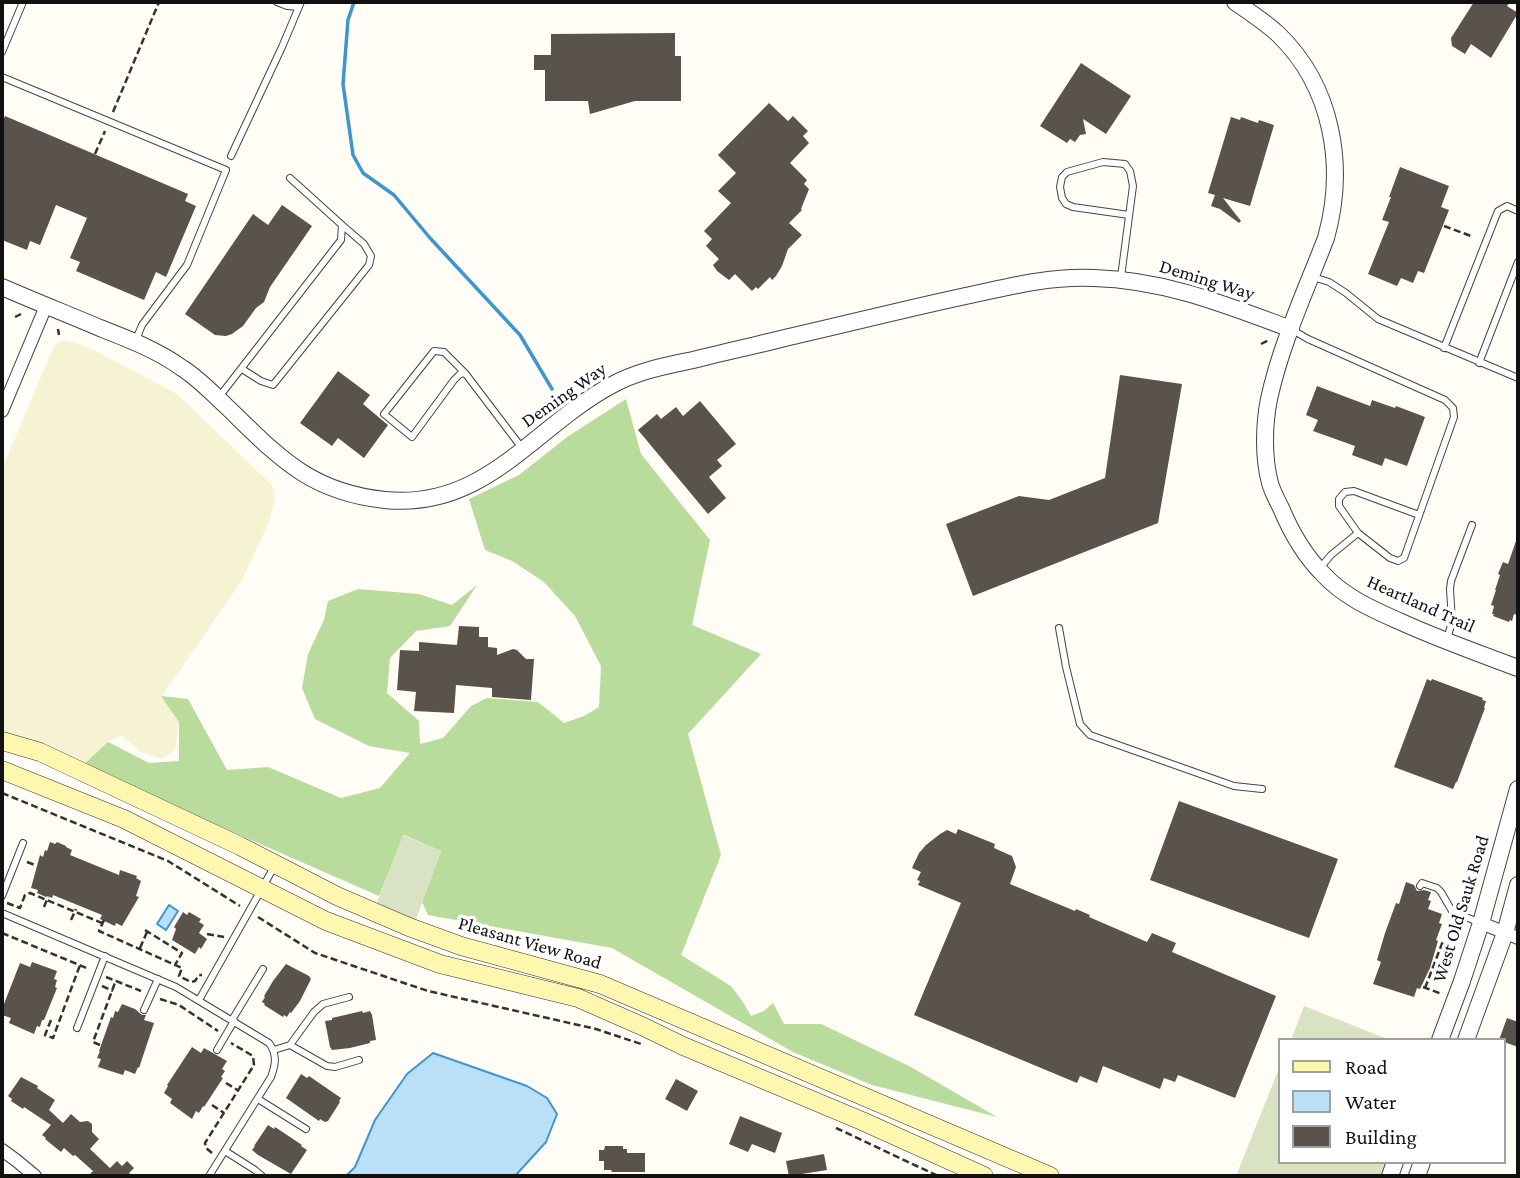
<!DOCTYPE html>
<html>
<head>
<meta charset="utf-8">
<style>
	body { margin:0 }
	#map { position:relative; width:1520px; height:1178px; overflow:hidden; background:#fffdf5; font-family:"Crimson Pro",serif }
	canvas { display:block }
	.frame { position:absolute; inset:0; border:4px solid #111; pointer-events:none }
	.legend { position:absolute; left:1278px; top:1038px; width:228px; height:126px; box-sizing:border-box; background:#fff; border:2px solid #a0a0a0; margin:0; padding:9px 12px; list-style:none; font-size:21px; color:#111 }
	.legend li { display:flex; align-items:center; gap:14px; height:35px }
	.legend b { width:35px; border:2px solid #a0a0a0 }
</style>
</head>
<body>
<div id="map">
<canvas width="1520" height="1178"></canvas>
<div class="frame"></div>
<ul class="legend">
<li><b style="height:9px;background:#fff6b0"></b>Road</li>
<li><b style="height:19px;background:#b9e0f7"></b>Water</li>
<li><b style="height:19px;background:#5a524d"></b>Building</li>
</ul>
</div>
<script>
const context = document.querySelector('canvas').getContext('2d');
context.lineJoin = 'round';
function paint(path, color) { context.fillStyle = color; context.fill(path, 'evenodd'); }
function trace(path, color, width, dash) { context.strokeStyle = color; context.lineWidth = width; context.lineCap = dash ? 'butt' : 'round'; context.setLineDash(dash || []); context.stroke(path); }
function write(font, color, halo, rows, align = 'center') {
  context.font = font + ' "Crimson Pro",serif'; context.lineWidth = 7; context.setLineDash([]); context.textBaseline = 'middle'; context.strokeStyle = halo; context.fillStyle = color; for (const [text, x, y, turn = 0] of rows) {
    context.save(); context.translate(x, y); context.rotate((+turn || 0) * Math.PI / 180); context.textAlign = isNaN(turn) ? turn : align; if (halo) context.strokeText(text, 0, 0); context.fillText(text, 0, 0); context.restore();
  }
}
const farmland = new Path2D(`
	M65 340 90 348 177 394 272 485 275 498 269 522 242 580 162 696 179 722 175 749 162 759 140 752 122 735 108 742 82 766 2 733V469L55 344Z`);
const forest = new Path2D(`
	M626 399 641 454 710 540 692 625 761 654 688 734 721 855 681 955 731 986 743 1002 751 1016 764 1011 773 1003 784 1024H821L911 1067 997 1117 872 1085 793 1052 612 948 428 915 422 902 441 851 404 835 379 896 82 766 108 742 149 763 179 761V722L161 696 188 699 227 770 268 767 341 798 380 788 410 753 369 746 315 719 302 688 308 654 324 620 328 601 358 589 419 594 452 605 477 585 450 626 416 631 390 658 387 693 419 721 420 744 443 738 471 706 487 698 538 702 564 723 584 716 599 707 601 666 575 616 544 582 512 561 485 550 469 499 519 475 567 437Z`);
const cemetery = new Path2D(`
	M403 835 441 851 415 922 376 905Z
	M1304 1006 1390 1040H1291Z
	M1280 1066V1162H1395L1390 1176H1236Z`);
const water = new Path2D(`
	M169 905 178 911 166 930 157 924Z
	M433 1053 527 1086 547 1098 557 1114 546 1142 515 1176H346L355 1167 375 1120 407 1074Z`);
const stream = new Path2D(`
	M354 2 348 20 343 84 353 155 363 173 394 195 430 238 520 335 552 389`);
const building = new Path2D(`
	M1474 2H1510L1507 6 1518 13 1491 58 1471 44 1465 54 1452 46 1451 38Z
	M675 33V56H681V101H635L590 114 588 101H545V70H534V55H551V34Z
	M1081 63 1131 96 1106 134 1083 119 1086 134 1080 135 1075 142 1070 139 1067 143 1040 126Z
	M769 103 788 121 793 116 808 131 803 136 809 143 790 163 807 180 804 184 809 189 801 209 802 210 789 223 802 235 788 249 782 266 776 276 772 280 770 277 758 289 756 287 752 291 735 274 729 280 717 271 713 265 719 259 706 246 712 239 704 231 731 203 718 191 736 173 718 155Z
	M5 116 188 194 185 201 196 206 166 277 156 272 144 300 76 271 80 262 70 258 87 218 56 205 40 245 30 241 27 250 2 240V123Z
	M1231 117 1240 120 1241 117 1258 123 1259 120 1274 125 1250 206 1223 198 1241 221 1239 223 1220 209 1211 206 1215 195 1208 193Z
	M1400 167 1449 186 1441 207 1449 210 1424 273 1418 271 1413 283 1401 278 1397 286 1368 274 1389 222 1382 220 1391 197H1389Z
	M282 205 312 226 270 287 264 302 256 308 243 326 232 334 226 336 215 335 185 314 253 214 268 225Z
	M338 371 370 395 363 404 388 425 364 458 338 438 332 446 300 423Z
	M1120 375 1182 384 1158 523 973 596 946 524 1019 496 1049 500 1105 478Z
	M1317 386 1370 406 1372 400 1395 408 1396 406 1425 417 1407 466 1385 458 1382 466 1352 455 1355 446 1313 431 1318 420 1306 415Z
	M700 401 736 444 717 460 722 466 709 477 726 498 708 514 638 430 657 414 661 419 676 407 683 416Z
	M1517 538 1518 615 1514 614 1512 621 1510 620 1509 622 1493 616 1494 614H1492L1494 606 1491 605 1496 590H1495L1500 575 1498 574 1503 562 1508 564Z
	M459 626 479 627V637H488V647L497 648V655L513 649 517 650 526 659H534L531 700 492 697V688L456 685 454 713 414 711 416 692 397 690 400 650 419 651V642L457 645Z
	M1427 679 1431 681 1432 679 1483 698 1482 700 1486 701 1484 708H1485L1457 782H1456L1453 789 1394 767Z
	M1179 801 1338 859 1309 938 1150 880Z
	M958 829 995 844 994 848 1012 856 1016 867 1010 884 1075 911 1076 909 1090 915 1089 917 1147 942 1152 933 1176 943 1172 952 1276 996 1235 1098 1178 1075 1175 1082 1164 1078 1160 1089 1103 1066 1097 1083 1080 1076 1077 1083 914 1015 961 903 918 885 920 881 917 880 921 872 912 868 919 853 926 845 940 834 947 830 956 834Z
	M50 842 55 844 57 842 66 846V847L72 850 70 855 119 875 120 870 137 876 136 878 141 881 136 896 139 897 122 926 116 923 115 926 100 919 102 915 53 895 52 898 47 896 46 897 37 893 38 890 31 888 40 855 43 857 45 850 47 851Z
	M1406 882 1414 885 1417 891 1424 890 1431 892 1428 900 1431 901 1428 909 1442 914 1439 923 1442 924 1436 940 1438 941 1430 968 1420 989 1417 988 1414 997 1373 984 1381 962 1377 960 1385 933 1396 903 1399 904Z
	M183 912 187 915 189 912 201 919 199 922 204 925 199 933 207 939 201 949 199 947 195 954 172 940 176 929 174 927Z
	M32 962 57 971 54 979 57 980 55 987 57 988 44 1020H42L40 1027 37 1026 34 1034 9 1023 11 1018 2 1015V1009L20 963 30 967Z
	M286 964 309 976 311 979 300 1001 291 1013 290 1012 287 1017 284 1015 283 1017 264 1005 265 1004 262 1002 265 997 264 996 273 981Z
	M122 1004 135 1009 142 1015H146L144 1020 154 1023 139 1068 138 1067 135 1074 125 1070 123 1075 98 1067 101 1059 97 1058 100 1051H99L111 1017 113 1018 115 1011 118 1012Z
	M362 1011 363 1013 370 1011 372 1015 376 1040 370 1041V1043L350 1048 332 1050 330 1047 325 1021 332 1020V1018Z
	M1507 1018 1518 1022V1047L1504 1042V1040H1499Z
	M192 1047 201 1053 204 1048 227 1061 222 1069 225 1071 221 1077 223 1078 204 1107 203 1106 199 1113 196 1111 192 1119 170 1103 172 1099 164 1093 168 1086 167 1085Z
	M301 1074 307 1078 309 1076 341 1098 339 1101 340 1102 328 1121 325 1122 320 1119 319 1121 286 1098Z
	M21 1077 38 1086 37 1088 55 1100 49 1110 63 1123 71 1114 80 1122 88 1121 92 1124V1132L99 1139 90 1149 110 1168 117 1161 122 1166 127 1161 134 1168 129 1173 132 1176H88L93 1171 75 1155 73 1156 64 1148 61 1152 45 1139 46 1138 42 1135 51 1125 24 1107 23 1109 11 1101 12 1099 8 1096Z
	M676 1079 698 1091 687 1111 665 1099Z
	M740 1116 782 1133 775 1153 752 1144 748 1152 729 1144Z
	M268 1125 274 1129 275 1127 302 1145 301 1146 307 1150 291 1174 258 1155 252 1150 255 1146H254Z
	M605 1146H623V1149H627V1153H645V1172H612L611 1170H604V1161H599V1150H604Z
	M824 1154 827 1170 789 1176 786 1161Z`);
const path = new Path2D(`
	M113 112 159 2
	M95 154 105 131
	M1444 226 1471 236
	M15 317 21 314
	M58 329 59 335
	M1261 344 1269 340
	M2 793 168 861 240 906
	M2 851V853
	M27 862 35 865
	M7 903 20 908 25 895 30 893 102 923
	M44 907 48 897
	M258 917 315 953 428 991 596 1029 644 1045
	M71 920 76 909
	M104 920 99 931 182 968 179 976 191 982 195 981 199 975H202
	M145 930 182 953 175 965
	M2 933 89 969
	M207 934 224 937
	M140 948 147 932
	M106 977 141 991
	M102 986 113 991
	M1423 987 1442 994
	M1425 988 1443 941
	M160 999 179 1005 218 1031
	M51 1020 45 1035 53 1038 80 965
	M100 1045 93 1042 116 980
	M226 1083 239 1091
	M212 1105 224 1113
	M836 1128 938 1176
	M212 1153 206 1148 205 1143 254 1065 253 1056 231 1043`);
const service = new Path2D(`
	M277 2 287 6 299 7
	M2 52 23 2
	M2 77 226 170 187 265 142 325 135 342
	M231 156 282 47 301 2
	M1121 277 1133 186 1130 171 1125 164 1103 162 1067 172 1062 177 1060 187 1062 198 1066 204 1073 207 1129 215
	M1313 277 1329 282 1346 293 1378 319 1518 378
	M1291 329 1308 339 1445 400 1453 408 1454 417 1404 558 1398 561 1390 558 1358 533 1331 555 1320 568
	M1444 348 1498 211 1507 206 1518 211
	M1479 363 1518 262
	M242 369 261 381 273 385 369 265 371 256 364 244 342 225
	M465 373 444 352 434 351 384 414 412 437 454 380 460 374 465 373 522 448
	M219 397 341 240 342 225 290 178
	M1358 533 1339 506V499L1345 492 1354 491 1419 515
	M1059 628 1066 667 1080 724 1090 735 1234 786 1262 789
	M1447 639 1452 622 1450 589 1451 581 1472 525
	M1420 886 1422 883 1437 888 1441 892 1452 911 1480 923
	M2 896 23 843
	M2 913 176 987 269 1043C277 1054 276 1064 271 1077L209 1176
	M199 1000 274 867
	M144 1010 158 979
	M232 1020 263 969
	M77 1028 105 956
	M290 1045 327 1066 335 1067 359 1060
	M217 1050 234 1021
	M274 1050 290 1045 314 1012 323 1004 349 997
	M258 1099 306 1129
	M225 1151 255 1170 262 1176`);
const minor = new Path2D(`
	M2 411 46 306
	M1481 923 1518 938
	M2 1150 17 1161 35 1176`);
const tertiary = new Path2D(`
	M1235 2C1250 12 1265 22 1278 34 1333 87 1346 167 1326 238 1306 290 1281 344 1269 399 1264 424 1263 457 1270 483 1272 491 1277 500 1281 508 1291 532 1304 555 1323 574 1344 597 1372 609 1399 621 1438 639 1478 653 1518 668
	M2 287C34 301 67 314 100 328 128 339 157 350 182 368 198 378 211 392 225 405 277 455 308 492 385 500 486 510 533 427 612 385 637 371 665 366 693 360 725 352 757 345 789 337 851 323 913 307 975 294 1015 285 1053 276 1094 278 1165 280 1226 305 1291 329
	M1440 1040 1462 981 1481 923 1518 789
	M1466 1040 1505 933 1518 885
	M1390 1176 1395 1162
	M1417 1176 1422 1162`);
const secondary = new Path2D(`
	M2 741 40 752 240 846 337 896 409 927 461 946 600 984 1050 1176
	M2 770 124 819 326 921 440 964 578 998 644 1027 683 1046 862 1121 984 1176`);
const streetNames = [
	["Deming Way",1207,280,17],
	["Deming Way",564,395,-35],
	["Heartland Trail",1421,604,24],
	["West Old Sauk Road",1461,909,-73],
	["Pleasant View Road",530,943,16]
];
paint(farmland, '#f6f3d4');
paint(forest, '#b9dc9c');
paint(cemetery, '#d9e3c4');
paint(water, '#b9e0f7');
trace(water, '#3f96cf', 2);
trace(stream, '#3f96cf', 3.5);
paint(building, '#5a524d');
trace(service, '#444', 8);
trace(minor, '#444', 14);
trace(tertiary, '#444', 18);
trace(secondary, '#333', 19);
trace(path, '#333', 2.5, [7, 3.5]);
trace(service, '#fff', 6);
trace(minor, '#fff', 12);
trace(tertiary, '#fff', 16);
trace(secondary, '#fff6b0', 18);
write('19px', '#111', '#fff', streetNames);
</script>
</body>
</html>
